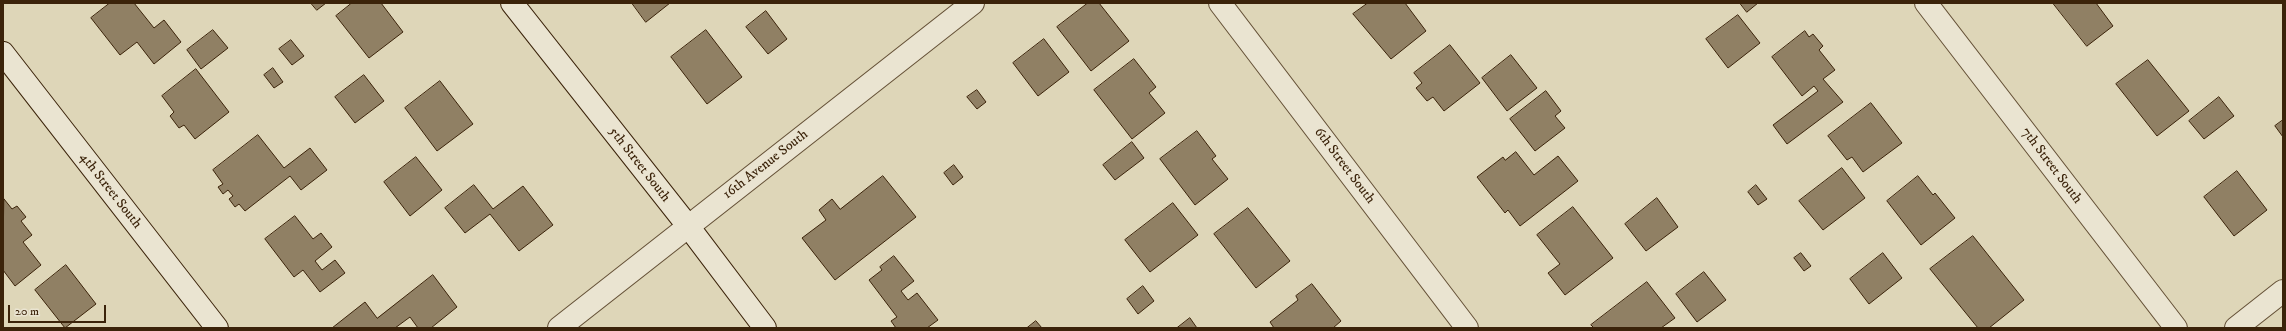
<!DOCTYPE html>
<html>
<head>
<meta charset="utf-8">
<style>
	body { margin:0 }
	#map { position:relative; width:2286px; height:331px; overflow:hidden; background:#ded6b8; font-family:"IM FELL DW Pica",serif }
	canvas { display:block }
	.frame { position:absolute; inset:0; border:4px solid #3b230a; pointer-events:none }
	.scale { position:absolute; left:8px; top:305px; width:98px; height:18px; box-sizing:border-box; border:2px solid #3b230a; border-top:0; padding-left:5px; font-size:12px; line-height:14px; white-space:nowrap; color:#3b230a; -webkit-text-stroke:3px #eae4d1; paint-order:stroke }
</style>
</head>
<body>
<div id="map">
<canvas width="2286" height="331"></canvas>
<div class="frame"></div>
<div class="scale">20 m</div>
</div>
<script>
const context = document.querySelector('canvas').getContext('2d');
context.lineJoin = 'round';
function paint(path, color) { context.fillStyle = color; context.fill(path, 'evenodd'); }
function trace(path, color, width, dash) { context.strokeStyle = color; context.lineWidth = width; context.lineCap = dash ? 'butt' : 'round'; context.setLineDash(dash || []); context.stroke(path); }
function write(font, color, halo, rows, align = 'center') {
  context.font = font + ' "IM FELL DW Pica",serif'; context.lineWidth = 3.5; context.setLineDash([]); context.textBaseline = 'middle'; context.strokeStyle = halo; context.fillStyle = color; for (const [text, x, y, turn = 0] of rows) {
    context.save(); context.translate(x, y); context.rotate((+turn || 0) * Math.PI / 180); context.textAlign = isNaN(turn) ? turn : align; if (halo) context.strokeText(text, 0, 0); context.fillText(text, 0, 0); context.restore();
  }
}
const building = new Path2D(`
	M110 3H134L154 28 164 20 181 42 154 64 137 42 120 55 91 18Z
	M311 3H326L317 10Z
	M352 3H381L403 32 369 58 336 16Z
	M632 3H670L646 22Z
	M1088 3H1099L1129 41 1091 71 1057 27Z
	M1368 3H1405L1426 31 1391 59 1353 14Z
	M1740 3H1758L1747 12Z
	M2053 3H2096L2113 26 2087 46Z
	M766 11 787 39 768 54 746 27Z
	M1738 15 1760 43 1728 68 1706 39Z
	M213 30 228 48 201 69 187 50Z
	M706 30 742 77 707 104 671 57Z
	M1805 31 1809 37 1813 34 1823 46 1819 50 1835 70 1823 79 1843 102 1787 144 1773 125 1818 91 1814 86 1802 96 1772 57Z
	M1044 39 1069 72 1038 96 1013 63Z
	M291 40 304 56 292 65 279 49Z
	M1450 45 1480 83 1444 111 1433 97 1427 101 1416 88 1422 83 1414 73Z
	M1511 55 1537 88 1507 111 1482 78Z
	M1134 59 1156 87 1149 93 1165 113 1132 139 1094 90Z
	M2148 60 2189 111 2157 136 2116 84Z
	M273 68 283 82 274 88 264 75Z
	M196 69 229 112 195 139 184 125 179 128 170 116 174 112 162 96Z
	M364 75 384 101 355 123 335 97Z
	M440 81 473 124 437 151 405 108Z
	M977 90 986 102 977 109 967 97Z
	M1546 91 1561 111 1555 116 1565 128 1535 151 1510 119Z
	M2219 97 2234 116 2204 139 2189 121Z
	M1871 103 1902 143 1863 172 1852 157 1847 160 1828 136Z
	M2283 120V137L2275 126Z
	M1197 131 1216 156 1212 159 1228 179 1195 205 1160 159Z
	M258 135 284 168 310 148 327 170 301 190 290 176 245 211 239 204 235 207 229 199 233 196 228 190 223 194 218 187 223 184 213 170Z
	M1132 142 1144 158 1115 180 1103 165Z
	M1516 152 1534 175 1558 156 1578 181 1520 226 1508 210 1505 213 1477 177 1503 157 1505 160Z
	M416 157 442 190 410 216 384 182Z
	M954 165 963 177 953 185 944 173Z
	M1842 168 1865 198 1823 230 1799 201Z
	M2237 171 2267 210 2234 236 2204 197Z
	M883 176 916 217 835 280 802 238 826 220 819 210 832 199 840 209Z
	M1918 176 1933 195 1935 193 1955 218 1921 245 1887 201Z
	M474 185 493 209 523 186 553 225 519 251 490 214 465 233 445 208Z
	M1756 185 1767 199 1758 205 1748 192Z
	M1657 198 1678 227 1646 251 1625 224Z
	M4 199 12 209 17 206 26 217 21 221 32 235 23 242 41 265 15 286 3 270Z
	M1173 203 1198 235 1150 272 1125 240Z
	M1573 207 1613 258 1565 295 1548 273 1560 264 1537 235Z
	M1248 208 1290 261 1256 288 1214 234Z
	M295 216 313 239 321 233 332 247 315 261 322 270 335 260 345 273 320 292 303 270 294 277 265 239Z
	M1973 236 2024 300 1989 328H1978L1930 269Z
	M1801 253 1811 266 1804 271 1794 258Z
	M1883 253 1902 278 1869 304 1850 279Z
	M894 256 914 281 901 291 908 300 917 293 938 320 927 328H896L891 321 897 317 869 280 882 270 880 267Z
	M66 265 96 304 65 328 35 290Z
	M1704 272 1726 300 1697 322 1676 294Z
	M433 275 457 307 431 328H418L410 317 395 328H332L365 302 377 318Z
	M1647 282 1675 318 1661 328H1594L1591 325Z
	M1312 284 1341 321 1333 328H1274L1270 322 1298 300 1296 296Z
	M1143 286 1154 301 1138 314 1127 299Z
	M1190 318 1197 328H1177Z
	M1036 321 1042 328H1027Z`);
const street = new Path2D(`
	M1220 3 1467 328
	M1926 3 2176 328
	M559 328 973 3
	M2236 328 2283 291`);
const secondary = new Path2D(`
	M512 3 688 226 765 328
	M3 53 217 328`);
const streetNames = [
	["5th Street South",639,165,52],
	["16th Avenue South",766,165,-38],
	["6th Street South",1344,166,53],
	["7th Street South",2051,166,53],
	["4th Street South",110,191,52]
];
paint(building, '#908064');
trace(building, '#3b230a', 1);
trace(street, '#645036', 24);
trace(secondary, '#3b230a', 24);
trace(street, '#eae4d1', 22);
trace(secondary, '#eae4d1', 22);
write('14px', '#3b230a', '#eae4d1', streetNames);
</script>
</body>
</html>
